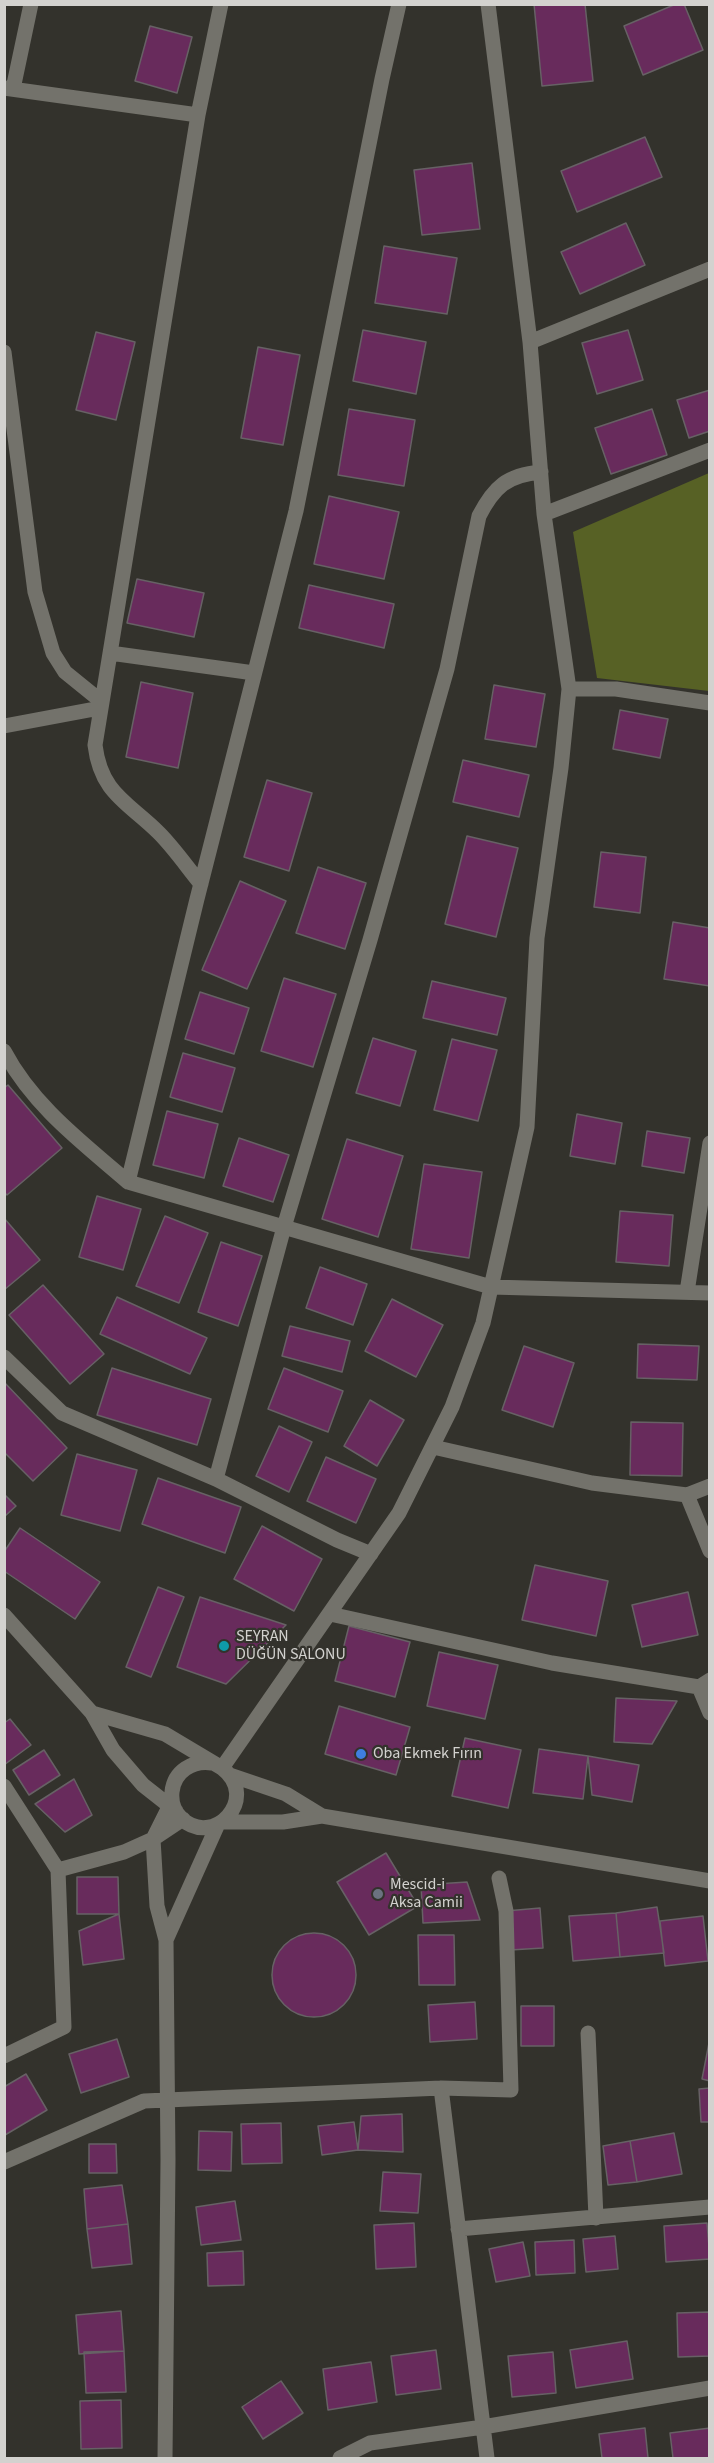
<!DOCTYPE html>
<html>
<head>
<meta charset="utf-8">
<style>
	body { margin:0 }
	#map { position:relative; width:714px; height:2463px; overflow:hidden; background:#33322c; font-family:"Source Sans 3",sans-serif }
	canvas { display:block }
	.frame { position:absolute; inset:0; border:6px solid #d3d2cf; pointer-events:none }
</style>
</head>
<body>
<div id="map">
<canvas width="714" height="2463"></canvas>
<div class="frame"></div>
</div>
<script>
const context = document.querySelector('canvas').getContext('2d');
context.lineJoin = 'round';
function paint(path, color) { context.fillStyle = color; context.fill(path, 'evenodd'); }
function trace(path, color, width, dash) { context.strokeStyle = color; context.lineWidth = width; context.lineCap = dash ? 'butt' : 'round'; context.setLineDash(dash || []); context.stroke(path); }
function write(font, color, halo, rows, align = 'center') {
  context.font = font + ' "Source Sans 3",sans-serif'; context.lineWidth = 4.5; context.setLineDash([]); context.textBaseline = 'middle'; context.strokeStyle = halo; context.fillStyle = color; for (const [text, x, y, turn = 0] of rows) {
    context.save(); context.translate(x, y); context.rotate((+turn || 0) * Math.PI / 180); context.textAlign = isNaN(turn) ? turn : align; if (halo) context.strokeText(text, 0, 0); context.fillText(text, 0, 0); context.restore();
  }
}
const green = new Path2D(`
	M709 473V691L597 678 573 532Z`);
const building = new Path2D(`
	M534 4H585L593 81 542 86Z
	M676 4H684L703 50 643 75 624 26Z
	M150 26 192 37 177 93 135 81Z
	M645 137 662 177 577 212 561 171Z
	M472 163 480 229 422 235 414 170Z
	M626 223 645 265 580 294 561 252Z
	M384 246 457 258 447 314 375 303Z
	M363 330 426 342 416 394 353 381Z
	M628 330 643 380 597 394 582 343Z
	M96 332 135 342 116 420 76 410Z
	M258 347 300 355 283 445 241 438Z
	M710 390V431L689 438 677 400Z
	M349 409 415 420 404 486 338 475Z
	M652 409 667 455 611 474 595 428Z
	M329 496 399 512 384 579 314 564Z
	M137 579 204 593 194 637 127 623Z
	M309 585 394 604 384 648 299 628Z
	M141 682 193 693 178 768 126 757Z
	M494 685 545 694 536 747 485 739Z
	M620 710 668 719 660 758 613 749Z
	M463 760 529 775 519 817 453 802Z
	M267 780 312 793 289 871 244 857Z
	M467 836 518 848 496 937 445 924Z
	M601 852 646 857 640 913 594 907Z
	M318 867 366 883 345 949 296 933Z
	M240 881 286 901 247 989 202 970Z
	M673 922 710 928V986L664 979Z
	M284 978 336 994 313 1067 261 1051Z
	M432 981 506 998 497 1035 423 1018Z
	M200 992 249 1008 234 1054 185 1039Z
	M373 1038 416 1051 400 1106 356 1093Z
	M452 1039 497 1050 478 1121 434 1110Z
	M183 1053 235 1068 222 1112 170 1097Z
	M8 1085 62 1148 7 1195 4 1192V1088Z
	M167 1111 218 1124 204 1178 153 1165Z
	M577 1114 622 1123 615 1164 570 1156Z
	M647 1131 690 1138 684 1173 642 1166Z
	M239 1138 289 1155 273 1202 223 1186Z
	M347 1139 403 1156 378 1237 322 1219Z
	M424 1164 482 1172 469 1258 411 1249Z
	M97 1196 141 1209 123 1270 79 1257Z
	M620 1211 673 1215 669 1266 616 1262Z
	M165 1216 208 1233 179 1303 136 1286Z
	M4 1218 40 1260 4 1290Z
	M221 1242 262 1256 238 1326 198 1312Z
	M320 1267 367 1284 353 1325 306 1308Z
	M43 1285 104 1354 70 1384 9 1315Z
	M117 1297 207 1338 190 1374 100 1334Z
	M392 1299 443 1325 416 1377 365 1351Z
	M290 1326 350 1341 342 1372 282 1356Z
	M638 1344 699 1346 697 1380 637 1378Z
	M524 1346 574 1363 553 1427 502 1410Z
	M112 1368 211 1399 197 1445 97 1415Z
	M284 1368 343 1391 328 1432 268 1409Z
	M4 1382 67 1448 33 1481 4 1452Z
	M370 1400 404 1420 377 1466 344 1446Z
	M631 1422 683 1423 682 1476 630 1475Z
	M279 1426 312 1442 289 1492 256 1476Z
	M77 1454 137 1470 120 1531 61 1515Z
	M326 1457 376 1479 356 1523 307 1501Z
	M158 1478 241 1507 225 1553 142 1524Z
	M4 1494 16 1506 4 1517Z
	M262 1526 322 1559 294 1611 234 1579Z
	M20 1528 100 1582 75 1619 4 1571V1552Z
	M535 1565 608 1581 596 1636 522 1620Z
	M158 1587 184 1597 151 1677 126 1667Z
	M688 1592 698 1635 642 1647 632 1605Z
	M200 1597 286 1625 226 1684 177 1667Z
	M349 1626 410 1642 395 1697 335 1681Z
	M439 1652 498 1665 485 1719 427 1706Z
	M616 1698 677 1701 652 1744 614 1742Z
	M339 1706 410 1727 396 1775 325 1754Z
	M10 1719 31 1745 4 1765V1723Z
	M465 1738 521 1750 508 1808 452 1796Z
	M539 1749 588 1756 583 1799 533 1793Z
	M44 1750 60 1775 29 1795 13 1770Z
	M588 1756 639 1765 632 1802 592 1795Z
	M74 1779 92 1815 65 1832 35 1804Z
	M386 1853 418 1906 369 1935 337 1882Z
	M77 1877H118L119 1914H77Z
	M467 1882 480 1920 423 1923 421 1885Z
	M657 1907 664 1953 620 1957 616 1913Z
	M540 1908 543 1948 510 1950 506 1911Z
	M616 1913 620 1957 573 1961 569 1916Z
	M119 1914 124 1959 83 1965 79 1931Z
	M703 1916 708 1961 665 1966 660 1921Z
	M272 1975a42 42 0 1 1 84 0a42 42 0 1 1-84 0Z
	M418 1935H454L455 1985H419Z
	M475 2002 477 2039 430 2042 428 2005Z
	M521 2006H554V2046H521Z
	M117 2039 129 2077 81 2093 69 2054Z
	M709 2043H710V2081L702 2079Z
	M26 2074 47 2110 5 2135 4 2087Z
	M710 2088V2122H701L699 2089Z
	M402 2114 403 2152 358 2150 361 2116Z
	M354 2122 358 2150 322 2155 318 2126Z
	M281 2123 282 2163 242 2164 241 2124Z
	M199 2131 232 2132 231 2171 198 2170Z
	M674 2133 682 2174 637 2182 630 2141Z
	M630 2141 637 2182 608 2185 603 2146Z
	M89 2144H116L117 2173H89Z
	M383 2172 421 2174 418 2213 380 2211Z
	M122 2185 128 2224 87 2229 84 2189Z
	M235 2201 241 2240 201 2245 196 2207Z
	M414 2223 416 2267 376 2269 374 2225Z
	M707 2223 710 2259 666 2262 664 2226Z
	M128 2224 132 2264 92 2268 87 2229Z
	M615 2236 618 2269 586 2272 583 2239Z
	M574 2240 575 2273 536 2275 535 2242Z
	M523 2242 530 2276 496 2282 489 2249Z
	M243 2251 244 2285 208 2286 207 2253Z
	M121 2311 124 2351 79 2354 76 2315Z
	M710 2312V2356L678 2357 677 2313Z
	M627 2341 633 2379 576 2388 570 2350Z
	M436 2350 441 2389 396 2395 391 2356Z
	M124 2351 126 2392 86 2393 84 2352Z
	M553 2352 556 2393 512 2397 508 2356Z
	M371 2362 377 2402 328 2410 323 2369Z
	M281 2381 303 2413 263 2439 242 2407Z
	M121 2400 122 2448 81 2449 80 2401Z
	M645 2428 648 2458H602L599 2434Z
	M710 2428V2458H673L670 2433Z`);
const street = new Path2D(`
	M399 4 382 79 296 511 197 899 128 1182 491 1287 710 1293
	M4 88 198 115
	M13 89 31 4
	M530 342 710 269
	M4 352 35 592 53 653 65 672 102 702
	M544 514 710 450
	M110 653 254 673
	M569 689H616L710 703
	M4 726 100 708
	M201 884C187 867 174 848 159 833 128 802 101 794 95 745L198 115 221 4
	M4 1051C33 1106 83 1143 128 1182
	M687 1292 710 1143
	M4 1357 62 1413 216 1479 337 1540 371 1554
	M433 1447 592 1483 687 1495 710 1486
	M216 1479 284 1227 370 940 447 669 479 516C494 487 507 475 541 472
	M687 1495 710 1551
	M330 1614 552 1663 699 1687 710 1680
	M4 1615 92 1713 113 1750 143 1785 176 1811
	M699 1687 710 1713
	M92 1713 165 1734 222 1768C261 1798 213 1849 181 1818 174 1811 171 1802 172 1792 174 1771 193 1760 212 1763
	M222 1768 399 1513 452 1407 483 1323 527 1127 537 938 561 768 569 689 544 514 530 342 488 4
	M230 1775 286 1794 322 1816
	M4 1786 58 1870 64 2027 4 2056
	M222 1822H283L322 1816 710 1881
	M58 1870 124 1852 153 1839 183 1819
	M166 1940 218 1824
	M588 2033 596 2218
	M441 2088 487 2458
	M4 2162 144 2101 441 2088 511 2090 506 1911 499 1878
	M458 2229 710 2207
	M165 2458 168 2160 166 1940 157 1906 153 1839 172 1801
	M340 2458 370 2443 483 2427 710 2388`);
const markers = [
	[224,1646,6,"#0f9aa8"],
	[361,1754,6,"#3f7fe0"],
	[378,1894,6,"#6b7280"]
];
const poiNames = [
	["SEYRAN",236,1637],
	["DÜĞÜN SALONU",236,1655],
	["Oba Ekmek Fırın",373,1754],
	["Mescid-i",390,1885],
	["Aksa Camii",390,1903]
];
paint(green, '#576125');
paint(building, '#682b5c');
trace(building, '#676165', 1.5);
trace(street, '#73726b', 15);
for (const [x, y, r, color] of markers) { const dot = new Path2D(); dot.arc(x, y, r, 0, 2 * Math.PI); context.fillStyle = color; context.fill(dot); trace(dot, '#33322c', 2); }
write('16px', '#d3d2cf', '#33322c', poiNames, 'left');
</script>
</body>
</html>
